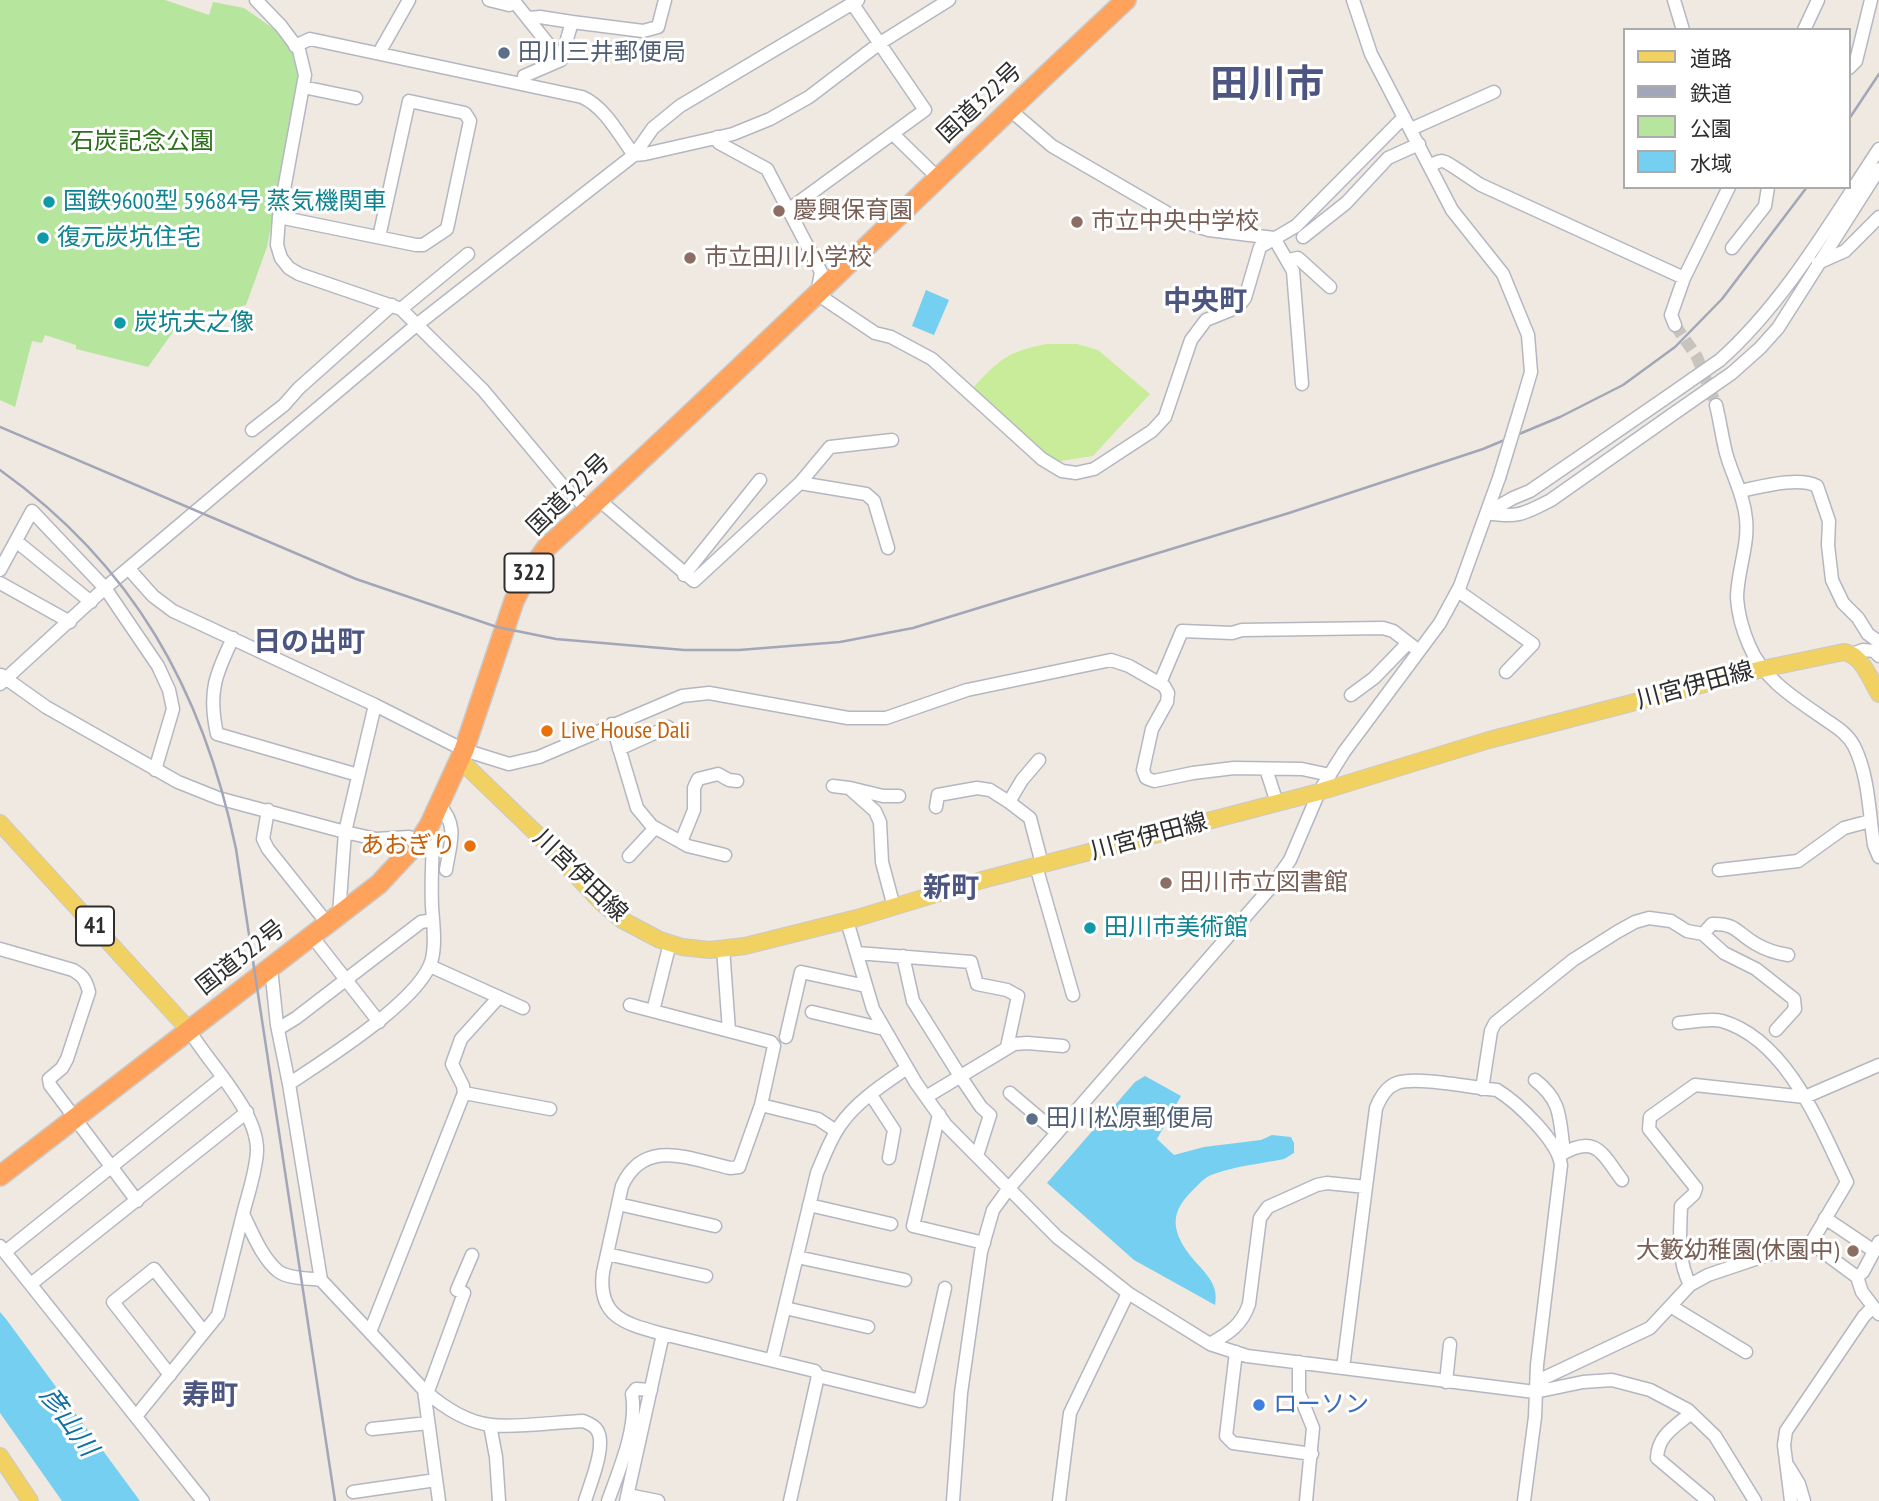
<!DOCTYPE html>
<html>
<head>
<meta charset="utf-8">
<style>
	body { margin:0 }
	#map { position:relative; width:1879px; height:1501px; overflow:hidden; background:#efe9e1; font-family:"PT Sans Narrow","Noto Sans JP",sans-serif }
	canvas { display:block }
	.legend { position:absolute; left:1623px; top:28px; width:228px; height:161px; box-sizing:border-box; background:#fff; border:2px solid #ababab; margin:0; padding:9px 12px; list-style:none; font-size:21px; color:#2e2e2e }
	.legend li { display:flex; align-items:center; gap:14px; height:35px }
	.legend b { width:35px; border:2px solid #ababab }
</style>
</head>
<body>
<div id="map">
<canvas width="1879" height="1501"></canvas>
<ul class="legend">
<li><b style="height:9px;background:#f2d163"></b>道路</li>
<li><b style="height:9px;background:#a3a6b8"></b>鉄道</li>
<li><b style="height:19px;background:#b6e59e"></b>公園</li>
<li><b style="height:19px;background:#75cff0"></b>水域</li>
</ul>
</div>
<script>
const context = document.querySelector('canvas').getContext('2d');
context.lineJoin = 'round';
function paint(path, color) { context.fillStyle = color; context.fill(path, 'evenodd'); }
function trace(path, color, width, dash) { context.strokeStyle = color; context.lineWidth = width; context.lineCap = dash ? 'butt' : 'round'; context.setLineDash(dash || []); context.stroke(path); }
function write(font, color, halo, rows, align = 'center') {
  context.font = font + ' "PT Sans Narrow","Noto Sans JP",sans-serif'; context.lineWidth = 6; context.setLineDash([]); context.textBaseline = 'middle'; context.strokeStyle = halo; context.fillStyle = color; for (const [text, x, y, turn = 0] of rows) {
    context.save(); context.translate(x, y); context.rotate((+turn || 0) * Math.PI / 180); context.textAlign = isNaN(turn) ? turn : align; if (halo) context.strokeText(text, 0, 0); context.fillText(text, 0, 0); context.restore();
  }
}
const green = new Path2D(`
	M0 0H165L209 15 213 2 244 8 277 31 295 55 298 69 294 106 267 247 246 305 180 322 148 367 76 349V345L45 335 42 343 32 341 15 407 0 400Z`);
const pitch = new Path2D(`
	M1046 344H1077L1098 350 1150 394 1093 456 1054 462 972 389C999 360 1006 352 1046 344Z`);
const water = new Path2D(`
	M926 290 949 300 934 335 912 326Z
	M1145 1076 1181 1096 1157 1139 1174 1155 1204 1147 1261 1140 1272 1135 1291 1137 1294 1143V1153L1284 1159C1260 1164 1234 1166 1211 1175 1204 1178 1199 1184 1194 1189 1171 1211 1170 1228 1189 1254 1201 1270 1220 1282 1215 1305L1134 1260 1047 1183 1135 1082Z
	M0 1312 6 1319 140 1501H62L0 1413Z`);
const minorTunnel = new Path2D(`
	M1675 325 1697 357 1716 405`);
const minor = new Path2D(`
	M256 0 281 26 299 50 305 75 279 217 277 245 281 258 289 268 299 274 401 309 483 390 563 486 588 509
	M489 0 509 5 515 3
	M513 0 561 60
	M1353 0 1371 54 1452 210 1503 274 1528 335 1531 372 1521 406
	M1674 0 1683 30
	M528 18 540 17 572 22
	M1804 30 1818 0
	M295 46 310 39 582 97C605 107 619 135 634 155
	M379 53 409 0
	M1849 68 1856 61 1871 0
	M523 84 524 76 561 60 572 22 643 31 658 27 665 0
	M303 87 356 98
	M1009 109 1052 146 1181 221 1209 230 1274 238
	M1411 129 1494 92
	M894 135 937 177
	M717 137 719 143 767 169 821 272 817 294 875 333 891 337 932 359 1042 459 1062 471 1076 473 1094 469 1152 431 1165 417 1191 340 1206 320 1238 307 1245 298 1260 247 1296 226 1404 117
	M634 155 645 154 733 134 770 119 809 97 880 43 949 0
	M1430 165C1434 164 1438 161 1442 161 1447 161 1474 181 1481 185L1684 278
	M788 210 925 110 852 3
	M279 217 416 245H423L447 229 470 121 465 113 409 101 379 237
	M1303 237 1346 203 1388 158 1419 144
	M1274 238 1293 271 1302 384
	M1732 248 1765 206 1768 187
	M1288 260 1298 258 1330 287
	M1818 263 1845 251 1879 217
	M401 309 468 254
	M1675 325 1671 315 1684 278 1729 187
	M1720 360C1785 302 1831 221 1879 149
	M1732 373 1760 348 1778 328 1879 169
	M1716 405C1720 421 1722 437 1726 453 1732 475 1744 495 1746 519 1749 545 1737 572 1737 598 1738 613 1743 631 1749 645 1762 677 1791 696 1819 715 1832 725 1846 731 1854 746 1869 776 1869 813 1874 845L1879 857
	M252 430 284 405 299 388 392 305
	M800 483 830 447 892 440
	M1740 491C1760 487 1799 476 1817 486L1829 521 1828 545 1832 580 1843 603 1858 618 1868 634 1879 642
	M599 500 694 581 800 483 866 494 874 501 888 548
	M1487 513C1518 518 1524 514 1551 500L1676 412
	M1487 513 1513 498 1530 491 1664 399
	M16 541 91 602
	M129 569 153 596 173 611 375 705 464 750 509 764 539 757 682 696 709 693 848 718H886L967 690 1111 660 1129 666 1164 686 1168 693 1167 702 1152 729 1143 770 1146 778 1154 781 1193 773 1234 768 1302 769 1330 775
	M0 570 32 511 105 588 158 666 169 690 173 709 155 770
	M684 575 760 480
	M0 583 70 622
	M1458 591 1533 644 1506 672
	M233 638C215 675 208 693 217 734L358 775
	M1852 654 1863 650 1874 651 1879 656
	M1 675 46 707 178 782 218 798 345 832 376 839 409 837 420 840
	M1160 683 1182 631 1232 633 1242 630 1383 628 1393 631 1419 651
	M0 684 105 588 414 327 634 155 653 128 680 106 858 0
	M1351 695 1374 678 1408 643
	M612 724 637 808 652 826 681 842 694 810V788L698 779 718 774 729 780 737 781
	M619 749 668 727
	M1039 760 1022 780 1009 802 1030 818 1042 864
	M1266 769 1277 803
	M833 786 849 788 875 811 880 822 882 862 894 907
	M850 788 883 796H899
	M439 805C459 826 450 843 446 870
	M936 807 938 795 977 788 990 790 1009 802
	M268 810 263 839 268 849 327 923
	M681 842 688 846 725 855
	M629 856 655 828
	M1036 866 1073 995
	M1719 870 1798 861 1844 828 1870 821
	M339 914 345 832 375 705
	M847 921 873 1009 916 1083 946 1125 1057 1237 1128 1293 1210 1344 1247 1356 1535 1392 1583 1382 1612 1380 1650 1390 1688 1410 1715 1436 1755 1501
	M1703 934 1712 924C1736 923 1737 933 1756 944 1766 950 1776 953 1788 955
	M311 935 379 1022
	M723 948 729 1031
	M0 949 73 970C83 976 86 980 89 992L67 1059 62 1068 49 1079 50 1085 137 1201
	M857 953 971 962 977 984 1007 990 1018 996 1007 1047
	M903 956 913 1001 960 1076 981 1107 990 1115 977 1156
	M430 966 523 1008
	M271 968 277 1025 289 1084 321 1280 424 1390C442 1406 466 1422 491 1425 515 1428 557 1422 583 1421 588 1423 594 1425 597 1430 607 1445 590 1484 585 1501
	M499 997 461 1039 452 1064 463 1086 464 1093 550 1109
	M630 1005 771 1042 774 1046 761 1105
	M653 1011 670 943
	M812 1012 884 1029
	M1679 1023C1692 1022 1710 1018 1722 1021 1787 1040 1820 1126 1847 1182L1811 1243
	M278 1029 296 1018 421 922 433 920
	M189 1030C209 1064 258 1111 257 1151 256 1172 248 1194 243 1214 252 1232 262 1258 278 1271 288 1279 308 1278 321 1280
	M786 1037 801 972 866 986
	M1535 1080C1563 1102 1559 1119 1564 1152
	M289 1084C324 1060 422 1000 432 959 436 942 433 923 432 906 431 885 432 864 433 842L431 838 425 833
	M1482 1089 1491 1031 1495 1023 1573 960 1617 932 1635 922 1649 918 1671 921 1687 931 1703 934 1724 953 1756 969 1794 999 1795 1009 1776 1030
	M1010 1093 1057 1133
	M871 1095 894 1130 889 1158
	M926 1097 1014 1044 1027 1043 1063 1046
	M939 1114 913 1226 984 1243
	M1560 1155C1596 1134 1601 1152 1622 1180
	M618 1204 715 1226
	M809 1205 891 1224
	M1825 1218 1874 1251
	M1811 1243 1857 1277 1862 1292 1879 1314
	M0 1246 203 1501
	M5 1252 222 1078
	M607 1254 706 1276
	M797 1257 905 1280
	M1857 1277 1863 1272 1879 1242
	M31 1284 247 1112
	M1690 1285C1677 1259 1680 1235 1681 1206L1694 1194 1696 1188 1649 1129 1650 1117 1695 1085 1805 1097 1879 1065
	M1672 1307 1746 1352
	M785 1308 868 1327
	M370 1332 464 1093
	M663 1334 815 1371 818 1376 790 1501
	M1210 1344C1229 1333 1242 1325 1249 1304L1260 1218 1268 1207 1317 1185 1327 1183 1366 1187
	M1236 1352 1226 1436 1233 1443 1312 1454
	M772 1360 817 1173C824 1157 830 1139 841 1124 857 1101 884 1084 907 1068
	M1299 1362V1393L1313 1428 1306 1501
	M1343 1368 1376 1108C1380 1098 1386 1087 1397 1083 1417 1076 1474 1088 1497 1090 1518 1103 1558 1141 1561 1165L1537 1365 1535 1417 1524 1501
	M170 1375 113 1302 154 1269 204 1332
	M818 1376 920 1401 945 1288
	M1446 1382 1450 1344
	M1537 1389 1544 1378 1650 1328 1690 1285 1708 1275 1797 1245 1811 1243
	M424 1390 439 1501
	M427 1394 464 1293 457 1290 472 1255
	M1691 1413C1675 1427 1658 1435 1657 1458L1708 1501
	M137 1415 218 1315 243 1214
	M490 1425 496 1457 499 1501
	M372 1429 428 1423
	M1788 1466 1799 1484 1804 1501
	M353 1492 436 1480
	M628 1495 658 1501
	M608 1501C619 1470 638 1427 632 1394L636 1389 651 1390
	M626 1501 663 1334C627 1324 597 1318 603 1272L622 1186C644 1137 690 1159 730 1168L739 1167 761 1105 818 1119 836 1131
	M953 1501 961 1393 981 1252 993 1210 1009 1188 1271 887 1290 860 1319 792 1344 752 1440 623 1460 586 1499 478
	M1059 1501 1070 1413 1128 1293
	M1791 1501 1784 1445 1786 1431 1864 1316 1873 1307`);
const major = new Path2D(`
	M459 759 541 838 602 903 622 920 660 940 682 947 710 950 745 946 857 918 982 880 1319 792 1489 740 1762 669 1844 652C1862 655 1870 679 1879 694
	M0 823 189 1030
	M0 1456 30 1501`);
const highway = new Path2D(`
	M0 1176 379 884 420 840 430 824 464 750 514 601 527 575 547 547C744 368 932 181 1126 0`);
const rail = new Path2D(`
	M1849 119 1879 74
	M0 427 356 579 497 627 556 639 684 650H739L840 642 913 628 1289 513 1483 449 1560 417 1623 385 1675 347 1722 299 1807 187
	M0 470C133 565 203 690 236 849L335 1501`);
const minorBridge = new Path2D(`
	M1664 399 1720 360
	M1676 412 1732 373
	M1499 478 1521 406`);
const markers = [
	[504,53,7,"#5c6f8a"],
	[49,202,7,"#0f9aa8"],
	[779,211,7,"#8d6e63"],
	[1077,222,7,"#8d6e63"],
	[43,238,7,"#0f9aa8"],
	[690,258,7,"#8d6e63"],
	[120,323,7,"#0f9aa8"],
	[547,731,7,"#e8710a"],
	[470,846,7,"#e8710a"],
	[1166,883,7,"#8d6e63"],
	[1090,928,7,"#0f9aa8"],
	[1032,1119,7,"#5c6f8a"],
	[1853,1251,7,"#8d6e63"],
	[1259,1405,7,"#3f7fe0"]
];
const shields = [
	[529,573,49],
	[95,926,38]
];
const shieldNames = [
	["322",529,573],
	["41",95,926]
];
const serviceNames = [
	["田川三井郵便局",518,53],
	["田川松原郵便局",1046,1119]
];
const streetNames = [
	["国道322号",980,103,-43],
	["国道322号",569,495,-44],
	["川宮伊田線",1695,686,-15],
	["川宮伊田線",1149,837,-15],
	["川宮伊田線",580,876,44],
	["国道322号",241,958,-38]
];
const parkNames = [
	["石炭記念公園",142,142]
];
const cultureNames = [
	["国鉄9600型 59684号 蒸気機関車",63,202],
	["復元炭坑住宅",57,238],
	["炭坑夫之像",134,323],
	["田川市美術館",1104,928]
];
const educationNames = [
	["慶興保育園",793,211],
	["市立中央中学校",1091,222],
	["市立田川小学校",704,258],
	["田川市立図書館",1180,883],
	["大籔幼稚園(休園中)",1839,1251,"right"]
];
const foodNames = [
	["Live House Dali",561,731],
	["あおぎり",456,846,"right"]
];
const shopNames = [
	["ローソン",1273,1405]
];
const waterNames = [
	["彦山川",68,1422,54]
];
const quarterNames = [
	["中央町",1205,302],
	["日の出町",309,643],
	["新町",951,889],
	["寿町",210,1396]
];
const townNames = [
	["田川市",1267,86]
];
paint(green, '#b6e59e');
paint(pitch, '#c9ec9a');
paint(water, '#75cff0');
trace(minorTunnel, '#c8c4bd', 12, [12, 6]);
trace(minor, '#b4b7c1', 15);
trace(major, '#c9c9c9', 18);
trace(highway, '#c9c9c9', 22);
trace(minor, '#fff', 12);
trace(major, '#f2d163', 16);
trace(highway, '#ffa35c', 19);
trace(rail, '#a3a6b8', 2.5);
trace(minorBridge, '#b4b7c1', 15, []);
trace(minorBridge, '#fff', 12);
for (const [x, y, r, color] of markers) { const dot = new Path2D(); dot.arc(x, y, r, 0, 2 * Math.PI); context.fillStyle = color; context.fill(dot); trace(dot, '#fff', 2.5); }
for (const [x, y, w] of shields) { const box = new Path2D(); box.roundRect(x - w / 2, y - 19.5, w, 39, 5); context.fillStyle = '#fff'; context.fill(box); trace(box, '#2e2e2e', 2); }
write('bold 23px', '#2e2e2e', null, shieldNames);
write('24px', '#4e5e75', '#fff', serviceNames, 'left');
write('24px', '#2e2e2e', '#fff', streetNames);
write('24px', '#2c6e1b', '#fff', parkNames);
write('24px', '#0d838f', '#fff', cultureNames, 'left');
write('24px', '#785e54', '#fff', educationNames, 'left');
write('24px', '#c56008', '#fff', foodNames, 'left');
write('24px', '#366cbe', '#fff', shopNames, 'left');
write('italic 26px', '#0d6fa3', '#fff', waterNames);
write('bold 28px', '#4d5680', '#fff', quarterNames);
write('bold 38px', '#4d5680', '#fff', townNames);
</script>
</body>
</html>
